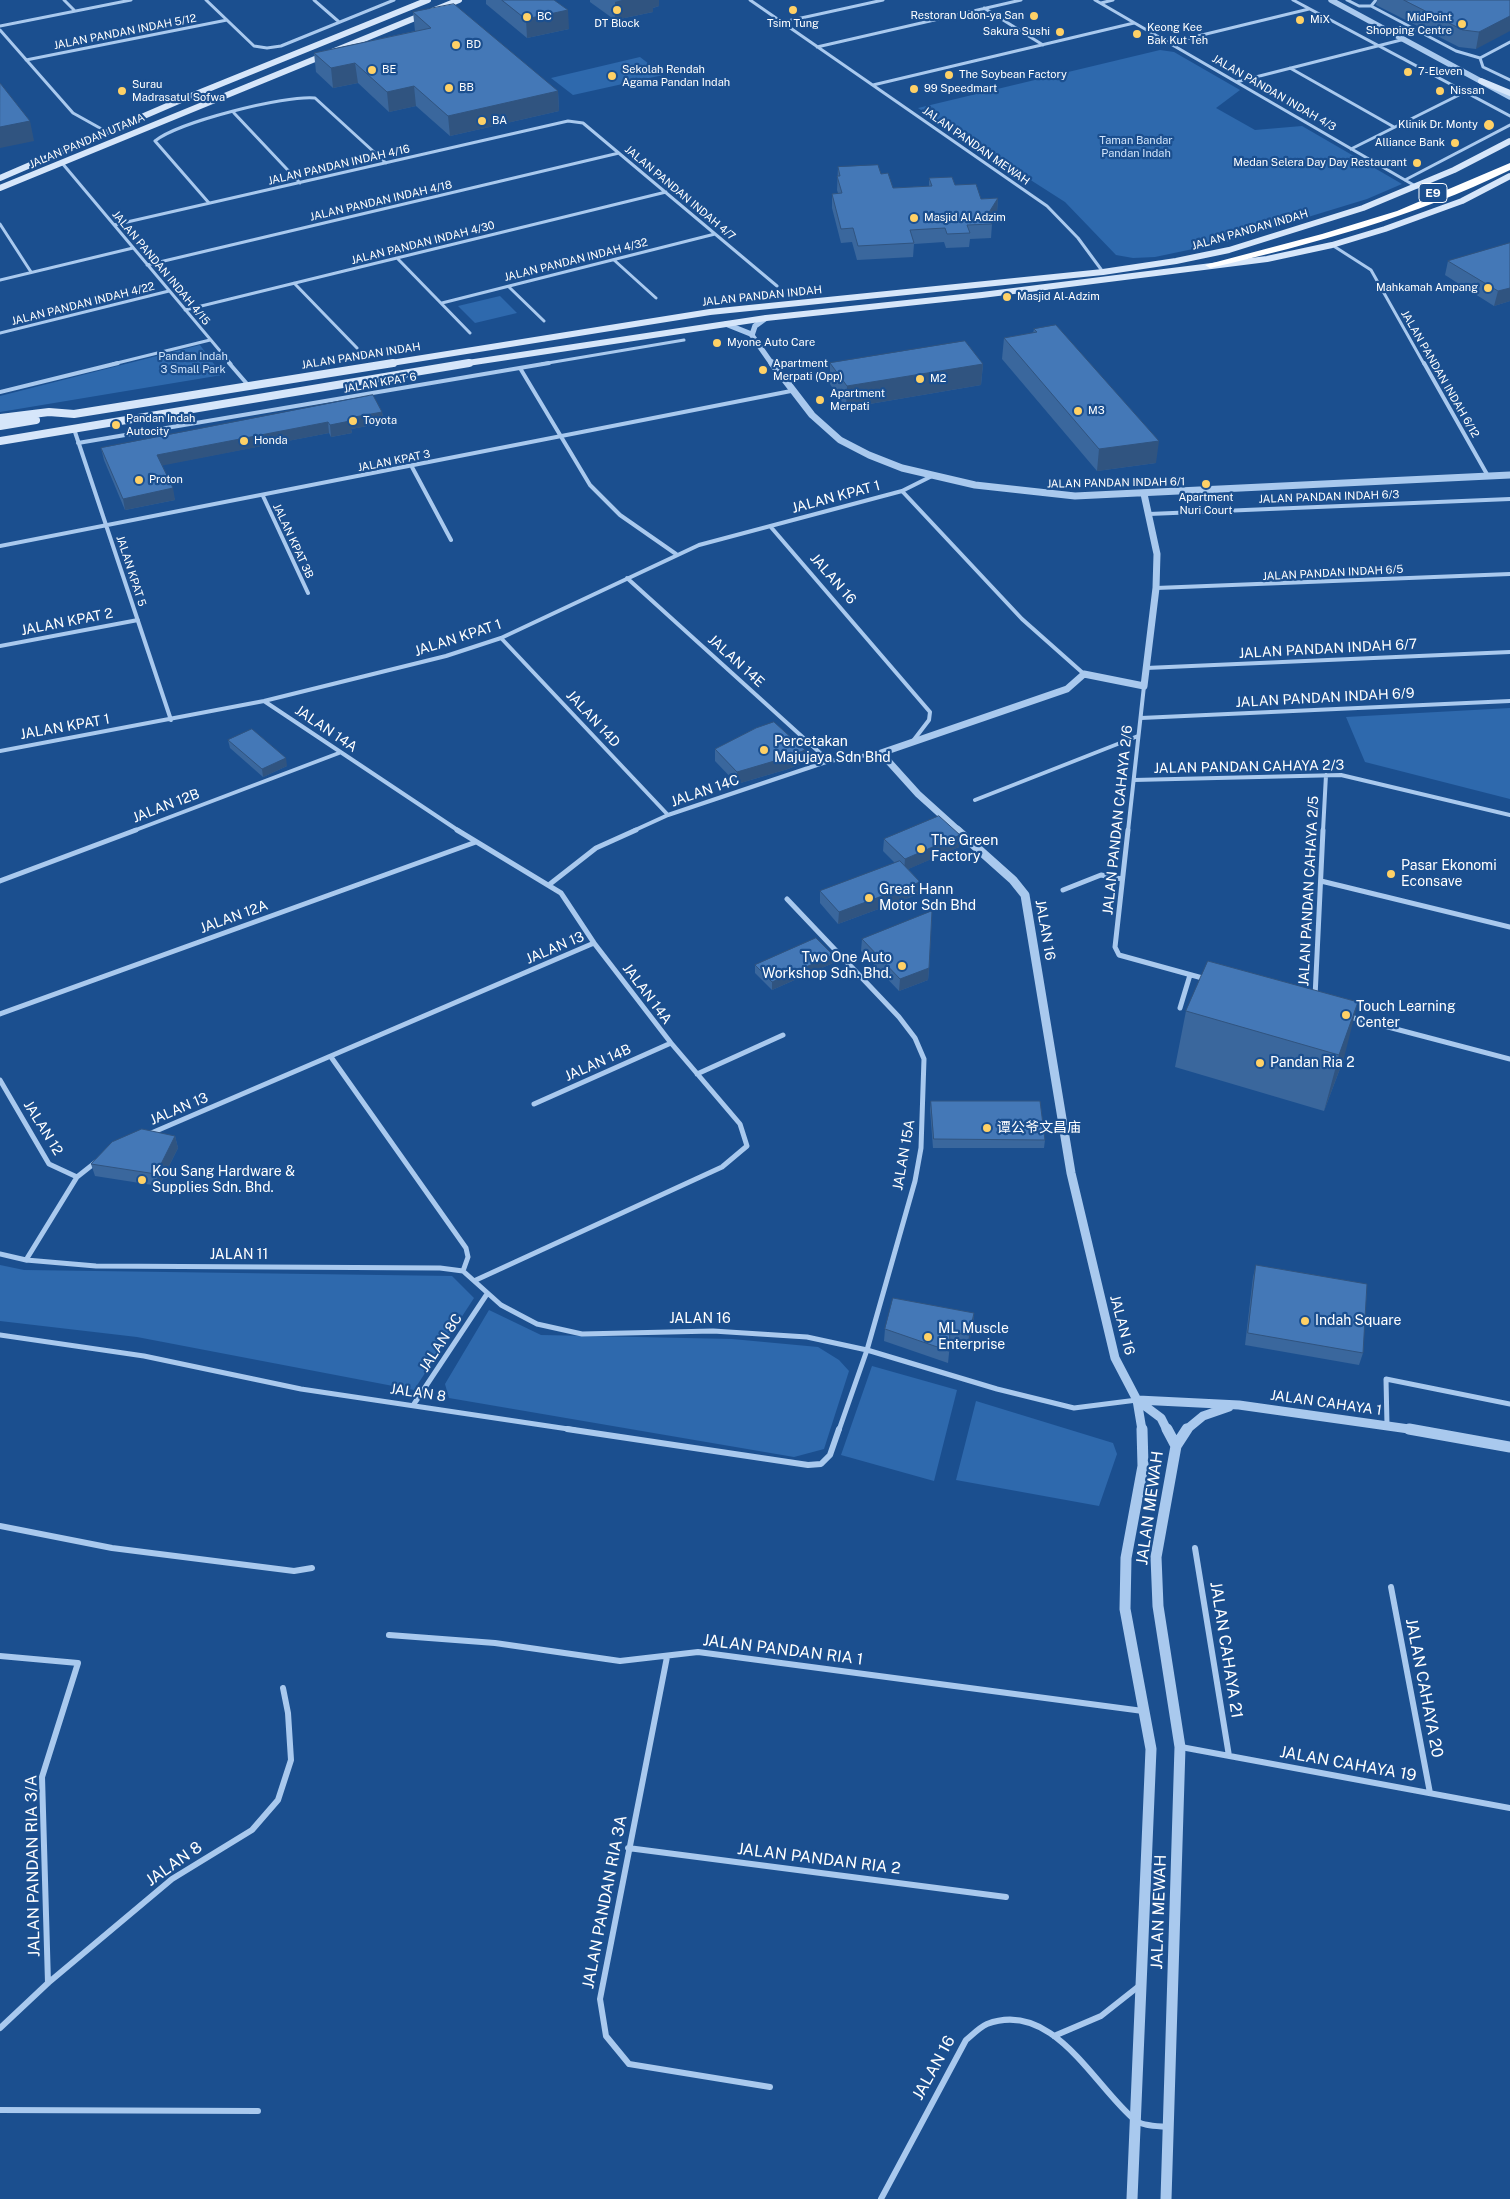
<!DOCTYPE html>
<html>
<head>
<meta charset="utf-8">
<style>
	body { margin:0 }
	canvas { display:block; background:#1b4f8f }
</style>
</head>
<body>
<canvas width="1510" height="2199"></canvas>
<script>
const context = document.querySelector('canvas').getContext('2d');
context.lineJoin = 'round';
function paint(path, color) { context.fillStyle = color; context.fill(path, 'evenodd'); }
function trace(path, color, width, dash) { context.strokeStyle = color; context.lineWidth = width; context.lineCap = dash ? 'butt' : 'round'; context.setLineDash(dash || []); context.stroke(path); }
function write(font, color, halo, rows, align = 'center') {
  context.font = font + ' "Public Sans","Noto Sans SC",sans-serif'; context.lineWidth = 4.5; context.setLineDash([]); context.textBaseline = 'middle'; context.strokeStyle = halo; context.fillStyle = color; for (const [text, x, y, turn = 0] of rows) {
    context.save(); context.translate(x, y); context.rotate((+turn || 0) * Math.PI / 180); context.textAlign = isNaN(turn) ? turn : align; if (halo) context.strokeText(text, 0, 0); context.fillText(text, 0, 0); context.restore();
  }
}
const green = new Path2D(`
	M1160 50 1174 52 1240 90 1216 108 1255 130 1302 126 1402 184 1367 199 1226 242 1155 257 1133 258 1116 255 1065 202 918 108Z
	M640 57 663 75 573 95 551 78Z
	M500 296 517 313 475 323 458 306Z
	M200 345 222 375 0 412V396Z
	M1510 708V799L1365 762 1346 717Z
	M0 1265 24 1270 452 1276 474 1298 414 1390 137 1337 0 1321Z
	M489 1310 541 1335 732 1339 818 1347 839 1360 849 1371 824 1449 794 1457 449 1398 445 1384Z
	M872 1366 957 1390 934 1481 841 1455Z
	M976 1401 1113 1443 1117 1454 1099 1506 956 1480Z`);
const minorFar3 = new Path2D(`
	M64 0 75 11
	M206 0 254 46 267 48 281 46 394 0
	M314 0 338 21
	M750 0 1047 206 1078 238 1103 272
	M1095 0 1417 187
	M1293 0 1510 116
	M1347 0 1359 6H1371L1456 51 1480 58
	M1101 3 1113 0
	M1371 6 1376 0
	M984 8 1043 45
	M783 22 883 0
	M0 26 131 0
	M0 30 73 113 107 132
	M1169 43 1309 9
	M817 47 1021 0
	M1480 58 1483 67 1510 80
	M1480 58 1510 42
	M26 60 227 20
	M1290 68 1394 127
	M1236 82 1405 39
	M873 85 1134 23
	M234 113 300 183
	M1351 149 1465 92
	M62 163 231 364
	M1405 180 1510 125
	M209 203 155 141C178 122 285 95 315 98L386 163
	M0 224 31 272
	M114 225 568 121 583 123 777 286
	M1332 245 1371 270 1424 364
	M397 258 470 333
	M614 260 656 298
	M147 265 619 153
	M0 280 133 248
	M294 283 357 348
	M509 287 544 321
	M442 303 715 234
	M185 310 666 192
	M0 333 169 291
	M113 364 210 340
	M542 364 684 340`);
const minorFar2 = new Path2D(`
	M229 363 248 385
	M1424 363 1488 476
	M520 368 590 485 620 515 676 554
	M0 392 118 363
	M74 429 171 720
	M78 443 549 363
	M412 467 451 540
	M902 491 1022 619 1084 674
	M263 496 308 593
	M1149 514 1510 499
	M770 526 930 712 929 720 913 741
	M0 546 791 391
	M627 578 829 761
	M1156 588 1510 574
	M501 638 668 815
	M0 646 138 620
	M1146 668 1510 652
	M264 701 459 831
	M1141 718 1510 701
	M0 751 264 701 446 656 501 638 699 545 902 491 932 476
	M1134 780 1341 775 1510 815
	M975 800 1138 736
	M133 831 339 753
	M633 831 668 815 829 761 881 753
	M1128 831 1144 686
	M1323 831 1326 775`);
const minorFar1 = new Path2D(`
	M457 830 561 893 594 943 671 1043 740 1124 747 1146 722 1167 476 1280
	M1128 830 1115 947 1119 955 1206 979
	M0 881 136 830
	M1321 881 1510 927
	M550 884 596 848 636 830
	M1063 890 1101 875 1122 879
	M787 899 899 1017 915 1038 924 1059 921 1148 915 1181 867 1350 839 1430
	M1315 997 1323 830
	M1180 1008 1190 975
	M0 1014 476 842
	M1350 1017 1510 1059
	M331 1057 466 1248 468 1257 463 1271
	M697 1074 783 1035
	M0 1080 49 1164 77 1177
	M534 1104 671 1043
	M149 1134 594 943
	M0 1254 26 1260 96 1266 440 1268 463 1271 501 1305 537 1324 582 1334 713 1331 807 1337 867 1350 997 1389 1074 1408 1137 1400
	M26 1260 77 1177 96 1162
	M0 1335 144 1356 301 1389 575 1430
	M414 1404 487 1294
	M1387 1425 1386 1379 1510 1404`);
const minor = new Path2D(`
	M567 1429 808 1465 821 1464 830 1455 839 1429
	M0 1526 112 1548 294 1571 312 1568
	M1195 1548 1229 1756
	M1391 1587 1430 1793
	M389 1635 495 1643 620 1661 698 1652 1143 1711
	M0 1656 78 1663 42 1777 48 1983
	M667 1657 600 1999 606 2036 629 2064 770 2087
	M1181 1747 1510 1808
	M628 1848 1006 1897
	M0 2028 48 1983 172 1879 252 1830 278 1800 291 1760 288 1713 283 1688
	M1054 2036 1101 2016 1139 1986
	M0 2110 258 2111
	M881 2199 966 2040C972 2035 980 2027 987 2024 1053 1999 1094 2086 1135 2120 1141 2126 1159 2126 1168 2127`);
const tertiaryFar3 = new Path2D(`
	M1331 0 1510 97
	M726 324 751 334 772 364
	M752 335 755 326 766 318`);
const tertiaryFar2 = new Path2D(`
	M772 363 812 415 840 440 869 455 902 468 975 485 1075 496 1510 475
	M959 831 918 794 881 753 1067 689 1084 674 1144 686 1156 588 1157 554 1144 494`);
const tertiaryFar1 = new Path2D(`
	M957 830 1013 880 1025 895 1071 1173 1115 1358 1137 1400 1142 1430
	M1137 1400 1161 1418 1167 1430
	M1138 1400 1239 1405 1416 1430
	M1186 1430 1203 1416 1229 1407`);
const tertiary = new Path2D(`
	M1409 1429 1510 1447
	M1176 1446 1187 1429
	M1132 2199 1151 1749 1125 1609 1126 1558 1143 1466 1142 1429
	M1166 2199 1180 1747 1158 1606 1156 1557 1176 1446 1167 1429`);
const secondaryFar1 = new Path2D(`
	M1481 81 1510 93
	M0 178 181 100 428 0
	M0 188 459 0
	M385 364 710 312 1103 272 1176 261 1229 250 1363 208 1454 170 1510 141
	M461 364 766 318 982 295 1267 259 1332 245 1385 229 1462 201 1510 176`);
const secondary = new Path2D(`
	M0 418 49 412 74 414 393 363
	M0 426 36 420
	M0 441 469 363`);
const motorway = new Path2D(`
	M1510 163V170C1414 217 1313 244 1210 268L1205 265 1322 234 1397 211Z`);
const wall = new Path2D(`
	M486 0H554L569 29 527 38 486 4Z
	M590 0H659V6L653 8V12L615 20 590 2Z
	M1377 0H1510L1476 49 1459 47 1376 5Z
	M413 12 558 91 559 111 450 136 416 106 389 112 358 83 333 88 316 72 314 53 415 31Z
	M838 167 881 174 893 188 929 186V178L955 185 981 199 998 198 997 212 991 222 992 224 991 238 970 239 969 247 946 248 944 242 914 244 913 257 857 260 852 242 841 243 832 208V194L838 193 837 190Z
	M1510 243V301L1494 306 1445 275 1448 261Z
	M1034 329 1156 463 1097 471 1002 359 1004 338 1033 333Z
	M830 363 983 364 981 385 846 408 830 384Z
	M382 412 384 423 351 429 352 433 331 437 329 433 162 465 175 500 125 510 104 460 101 448Z
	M228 740 287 766 263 777 230 748Z
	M715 749 805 762 788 769 737 784 715 761Z
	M884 839 959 847 908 869 920 882 919 894 838 924 820 903V891L895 863 883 851Z
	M862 939 929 968 928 980 899 991 861 951Z
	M1208 961 1344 1058 1324 1111 1175 1067 1186 1011Z
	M833 963 772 990 755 973V965Z
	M931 1101 1045 1140 1044 1148H933L930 1109Z
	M175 1136 178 1148 159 1186 95 1176 91 1164Z
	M1256 1265 1363 1353 1359 1365 1245 1345 1253 1277Z
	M974 1313 973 1325 968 1347 950 1344 948 1363 884 1341 885 1329Z`);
const shadedWall = new Path2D(`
	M622 0H659V6L653 8V12L615 20V2Z
	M568 10 569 29 527 38 526 19Z
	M1510 16V31L1476 49 1479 32Z
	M355 63 358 83 333 88 331 68Z
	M414 86 416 106 389 112 387 92Z
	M558 91 559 111 450 136 448 116Z
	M30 121 34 141 0 148V127Z
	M998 198 997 212 989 224 988 214Z
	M1510 288V301L1494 306 1498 291Z
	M983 364 981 385 846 408 847 386Z
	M382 412 384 423 351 429 352 433 331 437 330 425 349 418Z
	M328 422 329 433 160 466 157 455Z
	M1159 441 1156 463 1097 471 1099 449Z
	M173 488 175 500 125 510 123 499Z
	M805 750V762L788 769 737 784V772Z
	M286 758 287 766 263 777 262 769Z
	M960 835 959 847 904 871 905 859Z
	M920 882 919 894 838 924 839 912Z
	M833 955V963L772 990V982Z
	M929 968 928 980 899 991 900 979Z
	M1358 1002 1344 1058 1324 1111 1339 1055Z
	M175 1136 178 1148 159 1186 156 1174Z
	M974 1313 973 1325 968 1347 969 1335Z`);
const building = new Path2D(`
	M502 0H554L568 10 526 19Z
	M1404 0H1510V16L1479 32 1463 30Z
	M454 4 558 91 448 116 414 86 387 92 355 63 331 68 314 53 431 28 413 12Z
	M0 83 30 121 0 127Z
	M878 165 881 174 888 173 893 188 932 186 929 178 952 177 955 185 976 184 981 199 998 198 988 214 992 224 967 225 970 233 947 234 945 228 910 230 914 243 858 246 853 228 841 229 832 194 842 193 837 176H840L838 167Z
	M1510 243V288L1498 291 1448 261Z
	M1056 325 1159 441 1099 449 1004 338 1037 332 1034 329Z
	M965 341 983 364 847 386 830 363Z
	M373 395 382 412 349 418 350 421 330 425 328 422 157 455 173 488 123 499 101 448Z
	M774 722 805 750 788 757 737 772 715 749 756 728Z
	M252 729 286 758 262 769 228 740Z
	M939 816 960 835 905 859 884 839Z
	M900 861 920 882 839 912 820 891Z
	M932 911 929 968 900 979 862 939Z
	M816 938 833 955 772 982 755 965Z
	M1208 961 1358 1002 1339 1055 1186 1011Z
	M931 1101H1040L1045 1140 934 1139Z
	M142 1129 175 1136 156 1174 91 1164 112 1142Z
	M1256 1265 1367 1284 1363 1353 1248 1333Z
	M893 1298 974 1313 969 1335 950 1332 949 1351 885 1329Z`);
const markers = [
	[617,10,5,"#ffd166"],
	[793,10,5,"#ffd166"],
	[1034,16,5,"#ffd166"],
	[527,17,5,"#ffd166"],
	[1300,20,5,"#ffd166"],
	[1462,24,5,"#ffd166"],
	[1060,32,5,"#ffd166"],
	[1137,34,5,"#ffd166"],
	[456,45,5,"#ffd166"],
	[372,70,5,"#ffd166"],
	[1408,72,5,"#ffd166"],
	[949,75,5,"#ffd166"],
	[612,76,5,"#ffd166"],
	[449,88,5,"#ffd166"],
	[914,89,5,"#ffd166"],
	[122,91,5,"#ffd166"],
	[1440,91,5,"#ffd166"],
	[482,121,5,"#ffd166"],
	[1489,125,6,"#ffd166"],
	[1455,143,5,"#ffd166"],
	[1417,163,5,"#ffd166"],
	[914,218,5,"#ffd166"],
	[1488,288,5,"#ffd166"],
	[1007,297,5,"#ffd166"],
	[717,343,5,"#ffd166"],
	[763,370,5,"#ffd166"],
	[920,379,5,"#ffd166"],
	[820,400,5,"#ffd166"],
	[1078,411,5,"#ffd166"],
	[353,421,5,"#ffd166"],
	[116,425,5,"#ffd166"],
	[244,441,5,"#ffd166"],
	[139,480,5,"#ffd166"],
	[1206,484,5,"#ffd166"],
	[764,750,5,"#ffd166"],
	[921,849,5,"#ffd166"],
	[1391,874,5,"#ffd166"],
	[869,898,5,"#ffd166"],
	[902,966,5,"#ffd166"],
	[1346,1015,5,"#ffd166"],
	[1260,1063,5,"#ffd166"],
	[987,1128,5,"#ffd166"],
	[142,1180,5,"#ffd166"],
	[1305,1321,5,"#ffd166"],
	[928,1337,5,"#ffd166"]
];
const farPoinames = [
	["Restoran Udon-ya San",1024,16,"right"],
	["BC",537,17],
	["MidPoint",1452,18,"right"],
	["Shopping Centre",1452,31,"right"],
	["MiX",1310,20],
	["DT Block",617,24,"center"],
	["Tsim Tung",793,24,"center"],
	["Keong Kee",1147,28],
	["Bak Kut Teh",1147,41],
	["Sakura Sushi",1050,32,"right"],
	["BD",466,45],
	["BE",382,70],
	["Sekolah Rendah",622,70],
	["Agama Pandan Indah",622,83],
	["7-Eleven",1418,72],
	["The Soybean Factory",959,75],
	["Surau",132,85],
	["Madrasatul Sofwa",132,98],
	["BB",459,88],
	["99 Speedmart",924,89],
	["Nissan",1450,91],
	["BA",492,121],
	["Klinik Dr. Monty",1478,125,"right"],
	["Alliance Bank",1445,143,"right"],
	["Medan Selera Day Day Restaurant",1407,163,"right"],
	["Masjid Al Adzim",924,218],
	["Mahkamah Ampang",1478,288,"right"],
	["Masjid Al-Adzim",1017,297],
	["Myone Auto Care",727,343],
	["Apartment",773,364],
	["Merpati (Opp)",773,377],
	["M2",930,379],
	["Apartment",830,394],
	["Merpati",830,407],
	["M3",1088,411],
	["Pandan Indah",126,419],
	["Autocity",126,432],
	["Toyota",363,421],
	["Honda",254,441],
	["Proton",149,480],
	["Apartment",1206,498,"center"],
	["Nuri Court",1206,511,"center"]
];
const farStreetnames = [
	["JALAN PANDAN INDAH 5/12",125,32,-11],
	["JALAN PANDAN INDAH 4/3",1274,93,30],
	["JALAN PANDAN UTAMA",87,141,-23],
	["JALAN PANDAN MEWAH",976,146,35],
	["JALAN PANDAN INDAH 4/16",339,165,-13],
	["JALAN PANDAN INDAH 4/7",680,193,40],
	["JALAN PANDAN INDAH 4/18",381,201,-13],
	["JALAN PANDAN INDAH",1250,230,-16],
	["JALAN PANDAN INDAH 4/30",423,243,-14],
	["JALAN PANDAN INDAH 4/32",576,260,-14],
	["JALAN PANDAN INDAH 4/15",161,268,50],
	["JALAN PANDAN INDAH",762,296,-6],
	["JALAN PANDAN INDAH 4/22",83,304,-14],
	["JALAN PANDAN INDAH",361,356,-9],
	["JALAN PANDAN INDAH 6/12",1440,374,60],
	["JALAN KPAT 6",380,383,-10],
	["JALAN KPAT 3",394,461,-11],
	["JALAN PANDAN INDAH 6/1",1116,483,-1],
	["JALAN PANDAN INDAH 6/3",1329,497,-2],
	["JALAN KPAT 3B",293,541,65],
	["JALAN KPAT 5",131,571,72],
	["JALAN PANDAN INDAH 6/5",1333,573,-3]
];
const farParknames = [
	["Taman Bandar",1136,141],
	["Pandan Indah",1136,154],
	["Pandan Indah",193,357],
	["3 Small Park",193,370]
];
const shields = [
	[1433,193,28]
];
const shieldNames = [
	["E9",1433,193]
];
const streetNames = [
	["JALAN KPAT 1",836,497,-15],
	["JALAN 16",833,579,49],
	["JALAN KPAT 2",67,622,-11],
	["JALAN KPAT 1",458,638,-18],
	["JALAN PANDAN INDAH 6/7",1328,649,-3],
	["JALAN 14E",736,661,42],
	["JALAN PANDAN INDAH 6/9",1325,698,-3],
	["JALAN 14D",593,719,47],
	["JALAN KPAT 1",65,727,-10],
	["JALAN 14A",326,729,34],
	["JALAN PANDAN CAHAYA 2/3",1249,767,-1],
	["JALAN 14C",705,791,-19],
	["JALAN 12B",166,806,-21],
	["JALAN PANDAN CAHAYA 2/6",1118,820,-84],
	["JALAN PANDAN CAHAYA 2/5",1309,891,-87],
	["JALAN 12A",234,917,-20],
	["JALAN 16",1045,930,80],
	["JALAN 13",555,948,-23],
	["JALAN 14A",647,994,53],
	["JALAN 14B",598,1063,-24],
	["JALAN 13",179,1109,-23],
	["JALAN 12",43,1128,58],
	["JALAN 15A",904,1155,-80],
	["JALAN 11",239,1255],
	["JALAN 16",700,1319],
	["JALAN 16",1122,1325,75],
	["JALAN 8C",441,1343,-57],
	["JALAN 8",418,1393,8],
	["JALAN CAHAYA 1",1326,1403,8]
];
const poiNames = [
	["Percetakan",774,742],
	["Majujaya Sdn Bhd",774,758],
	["The Green",931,841],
	["Factory",931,857],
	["Pasar Ekonomi",1401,866],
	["Econsave",1401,882],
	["Great Hann",879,890],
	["Motor Sdn Bhd",879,906],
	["Two One Auto",892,958,"right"],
	["Workshop Sdn. Bhd.",892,974,"right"],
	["Touch Learning",1356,1007],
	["Center",1356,1023],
	["Pandan Ria 2",1270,1063],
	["谭公爷文昌庙",997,1128],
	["Kou Sang Hardware &",152,1172],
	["Supplies Sdn. Bhd.",152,1188],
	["Indah Square",1315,1321],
	["ML Muscle",938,1329],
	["Enterprise",938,1345]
];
const nearStreetnames = [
	["JALAN MEWAH",1150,1508,-82],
	["JALAN PANDAN RIA 1",783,1650,7],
	["JALAN CAHAYA 21",1226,1650,81],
	["JALAN CAHAYA 20",1424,1688,79],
	["JALAN CAHAYA 19",1348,1764,10],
	["JALAN PANDAN RIA 2",819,1859,7],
	["JALAN 8",174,1864,-35],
	["JALAN PANDAN RIA 3/A",33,1866,-91],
	["JALAN PANDAN RIA 3A",605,1902,-79],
	["JALAN MEWAH",1159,1912,-88],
	["JALAN 16",934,2068,-61]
];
paint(green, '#2e69ad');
trace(minorFar3, '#a9c9ee', 3);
trace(minorFar2, '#a9c9ee', 4);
trace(minorFar1, '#a9c9ee', 5);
trace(minor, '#a9c9ee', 6);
trace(tertiaryFar3, '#a9c9ee', 5.5);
trace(tertiaryFar2, '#a9c9ee', 7);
trace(tertiaryFar1, '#a9c9ee', 9);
trace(tertiary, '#a9c9ee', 11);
trace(secondaryFar1, '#d6e6fa', 6);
trace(secondary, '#d6e6fa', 8);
paint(motorway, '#fff');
paint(wall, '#3a679d');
paint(shadedWall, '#305480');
paint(building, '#4478b7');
trace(building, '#305480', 1);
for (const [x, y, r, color] of markers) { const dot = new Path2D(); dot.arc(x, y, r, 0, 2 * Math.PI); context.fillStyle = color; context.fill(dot); trace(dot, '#1b4f8f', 2); }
write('11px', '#fff', '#1b4f8f', farPoinames, 'left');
write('11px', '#fff', '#1b4f8f', farStreetnames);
write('11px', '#cfe3fa', '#1b4f8f', farParknames);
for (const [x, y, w] of shields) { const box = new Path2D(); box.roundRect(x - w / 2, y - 9.5, w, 19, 4); context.fillStyle = '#1b4f8f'; context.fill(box); trace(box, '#fff', 1); }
write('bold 12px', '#fff', null, shieldNames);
write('14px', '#fff', '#1b4f8f', streetNames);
write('14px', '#fff', '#1b4f8f', poiNames, 'left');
write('16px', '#fff', '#1b4f8f', nearStreetnames);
</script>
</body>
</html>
